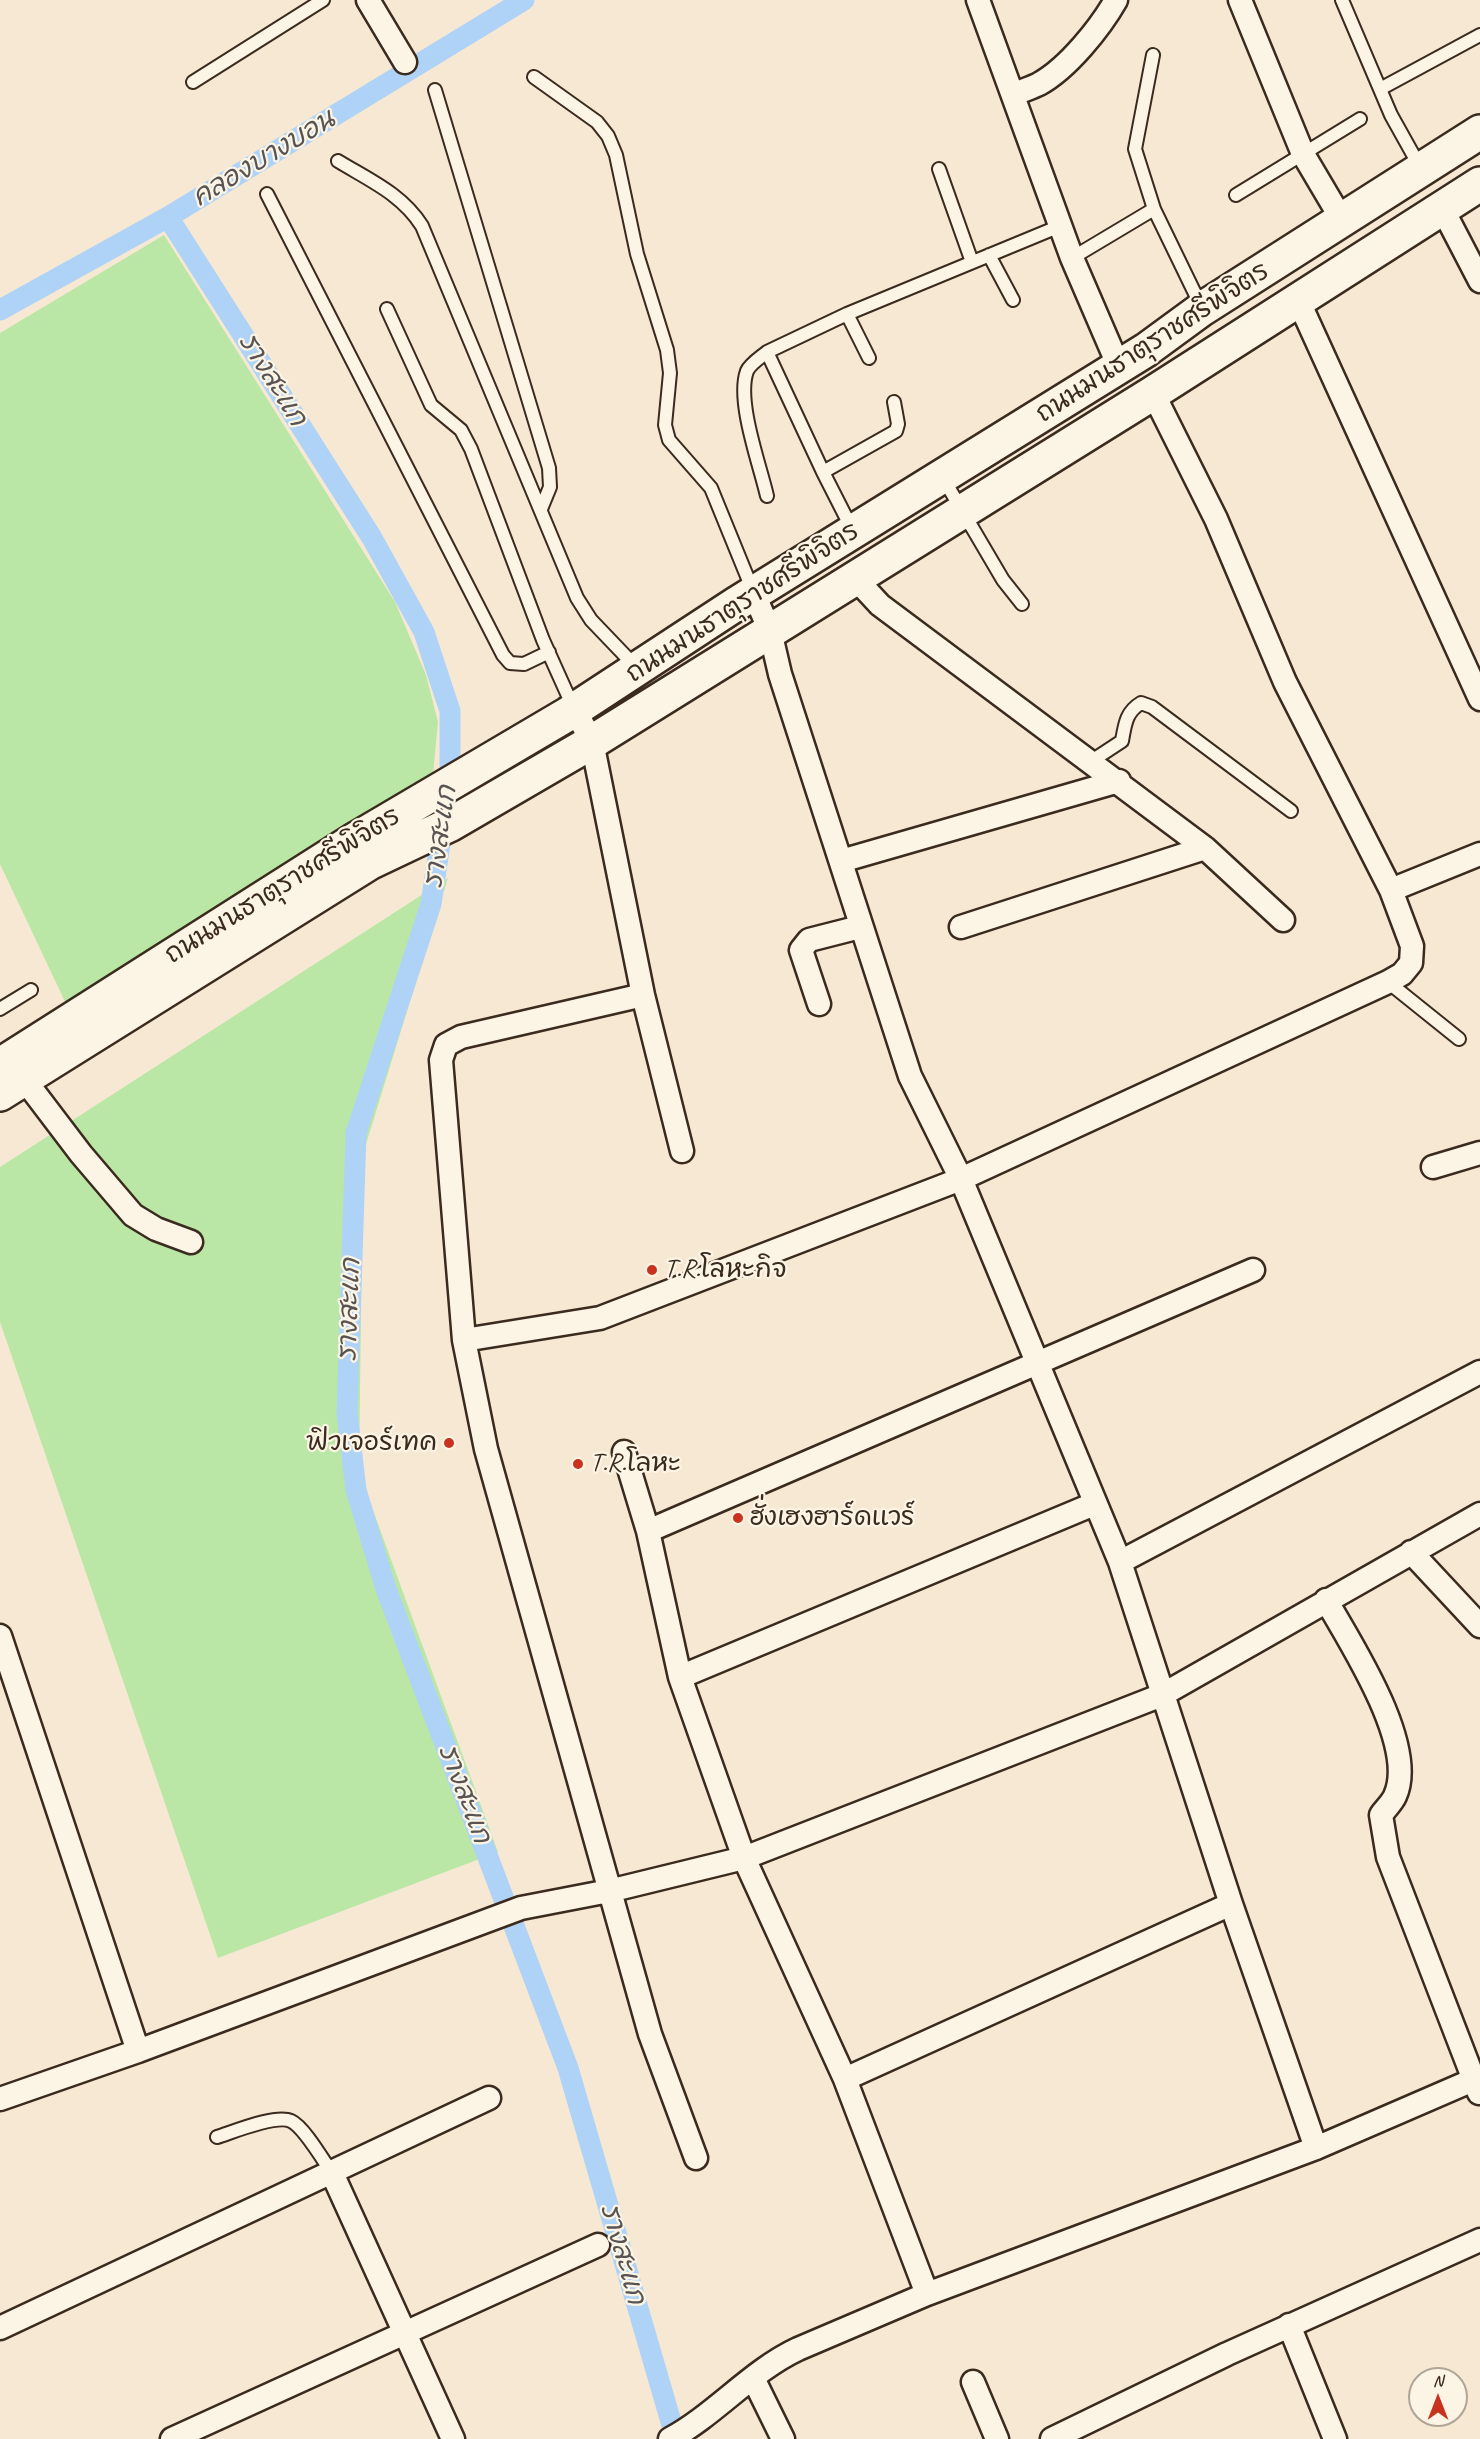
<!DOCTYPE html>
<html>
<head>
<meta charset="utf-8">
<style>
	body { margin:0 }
	#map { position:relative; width:1480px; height:2439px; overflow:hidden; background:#f7e8d4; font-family:Caveat,sans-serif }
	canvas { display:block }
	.north { position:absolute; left:1408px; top:2367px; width:60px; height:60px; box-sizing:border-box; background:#fcf5e5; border:2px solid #afa495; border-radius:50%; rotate:0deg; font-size:16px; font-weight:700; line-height:24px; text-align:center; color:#3b2a1e }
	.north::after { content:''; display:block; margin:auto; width:21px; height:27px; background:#c8321e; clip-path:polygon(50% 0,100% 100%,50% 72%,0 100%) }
</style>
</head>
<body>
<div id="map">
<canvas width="1480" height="2439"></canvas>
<div class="north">N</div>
</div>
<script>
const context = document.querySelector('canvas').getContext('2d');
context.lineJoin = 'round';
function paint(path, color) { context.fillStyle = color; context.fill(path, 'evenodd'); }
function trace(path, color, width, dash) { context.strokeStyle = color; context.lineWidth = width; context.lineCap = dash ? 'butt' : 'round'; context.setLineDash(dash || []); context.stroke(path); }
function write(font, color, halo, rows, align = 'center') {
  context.font = font + ' Caveat,"Playpen Sans Thai",sans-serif'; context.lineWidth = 4.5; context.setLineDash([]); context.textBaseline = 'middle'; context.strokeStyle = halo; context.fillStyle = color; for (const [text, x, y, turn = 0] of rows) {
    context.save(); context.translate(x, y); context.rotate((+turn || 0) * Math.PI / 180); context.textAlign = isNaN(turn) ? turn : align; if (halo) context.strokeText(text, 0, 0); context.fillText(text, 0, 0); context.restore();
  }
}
const green = new Path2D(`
	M164 235 395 602 426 675 438 722 432 785 68 1008 0 864V333Z
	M448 878 363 1154 359 1472 498 1852 218 1958 0 1322V1167Z`);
const canal = new Path2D(`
	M168 217 372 538 424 632 450 711V776L431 904 356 1133 347 1413 356 1490 386 1589 568 2068 676 2439
	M0 310 168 217 524 0`);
const lane = new Path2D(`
	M1342 0 1391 115 1420 167
	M1153 55 1135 149 1154 209 1202 308
	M534 77 597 122 608 136 616 155 637 254 667 350 670 373 665 425 669 440 711 488 753 591
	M193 82 323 0
	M1380 89 1480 35
	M435 90 549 468 550 487 541 509
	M338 161C369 180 402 194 422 226L577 598 591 620 636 667
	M939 169 972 262
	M267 194 503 655 510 663 524 664 549 652
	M1236 195 1360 119
	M989 255 1013 300
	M1072 258 1154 209
	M387 309 431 405 461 430 471 449 543 640 574 709
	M847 314 869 358
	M767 352C761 357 750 364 747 371 736 401 760 465 767 496
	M823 472 767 352 847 314 1060 226
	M943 478 1003 580 1022 604
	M853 531 823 472 896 431 898 424 894 402
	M1090 762 1122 741C1125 724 1126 712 1141 703L1152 707 1291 811
	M1388 982 1459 1039
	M0 1009 31 990
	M217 2137C233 2132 276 2114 291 2121 304 2127 323 2160 332 2173`);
const street = new Path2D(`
	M368 0 405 62
	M978 0 1072 258 1119 367
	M1240 0 1303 154 1342 220
	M1013 95C1021 91 1031 88 1039 84 1068 68 1100 28 1116 0
	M1442 208 1480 281
	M1299 302 1480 699
	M854 577 880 605 1205 848 1283 920
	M754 594 770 631 780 674 910 1076 961 1179 1120 1562 1231 1904 1316 2148
	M575 710 592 742 643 995 682 1151
	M841 861 1119 781
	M1391 890 1480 854
	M961 927 1205 848
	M643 995 461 1037 446 1045 441 1060 464 1340 486 1449 650 2034 696 2158
	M819 1004 801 950 809 940 860 927
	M24 1079 81 1154 133 1215 156 1229 191 1242
	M1433 1167 1480 1153
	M464 1340 600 1318 961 1179 1388 982 1402 974 1411 963 1412 946 1391 890 1285 682 1216 519 1153 393
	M624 1452 648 1531 680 1677 744 1858 845 2079 927 2294
	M648 1531 1253 1270
	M1411 1552 1480 1626
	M1120 1562 1480 1372
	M1326 1600C1351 1644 1418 1746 1395 1796 1392 1803 1385 1809 1381 1815L1388 1857 1479 2093
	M0 1636 138 2051
	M680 1677 1094 1504
	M845 2079 1231 1904
	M0 2099 138 2051 521 1908 609 1891 744 1858 1162 1695 1480 1514
	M332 2173 453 2439
	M1289 2325 1335 2439
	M0 2328 489 2098
	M753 2378 783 2439
	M973 2382 997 2439
	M172 2439 598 2245
	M670 2439C716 2414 751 2371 798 2349L927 2294 1316 2148 1480 2077
	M1052 2439 1227 2354 1480 2240`);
const secondary = new Path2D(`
	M0 1065 356 839 568 714 736 604 1146 350 1202 309 1480 132
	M0 1094 371 862 451 824 592 742 1153 393 1480 184`);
const markers = [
	[652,1270,6,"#c8321e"],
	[449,1443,6,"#c8321e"],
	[578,1464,6,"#c8321e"],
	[738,1518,6,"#c8321e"]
];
const streetNames = [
	["ถนนมนธาตุราชศรีพิจิตร",1153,343,-33],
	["ถนนมนธาตุราชศรีพิจิตร",743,603,-33],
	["ถนนมนธาตุราชศรีพิจิตร",283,886,-32]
];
const poiNames = [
	["T.R.โลหะกิจ",664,1270],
	["ฟิวเจอร์เทค",437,1443,"right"],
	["T.R.โลหะ",590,1464],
	["ฮั่งเฮงฮาร์ดแวร์",750,1518]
];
const waterNames = [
	["คลองบางบอน",264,159,-31],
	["รางสะแก",272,380,58],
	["รางสะแก",441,837,-82],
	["รางสะแก",350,1310,-88],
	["รางสะแก",464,1794,69],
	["รางสะแก",622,2254,74]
];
paint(green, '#bae7a5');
trace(canal, '#afd3f7', 21);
trace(lane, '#3b2a1e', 16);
trace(street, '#3b2a1e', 27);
trace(secondary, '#3b2a1e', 38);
trace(lane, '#fcf5e5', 12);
trace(street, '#fcf5e5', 22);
trace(secondary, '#fcf5e5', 33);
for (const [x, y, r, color] of markers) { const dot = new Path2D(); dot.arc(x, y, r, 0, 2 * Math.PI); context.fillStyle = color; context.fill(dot); trace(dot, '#fcf5e5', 2); }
write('26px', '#3b2a1e', '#fcf5e5', streetNames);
write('26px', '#3b2a1e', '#fcf5e5', poiNames, 'left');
write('italic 27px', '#585454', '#fcf5e5', waterNames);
</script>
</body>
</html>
